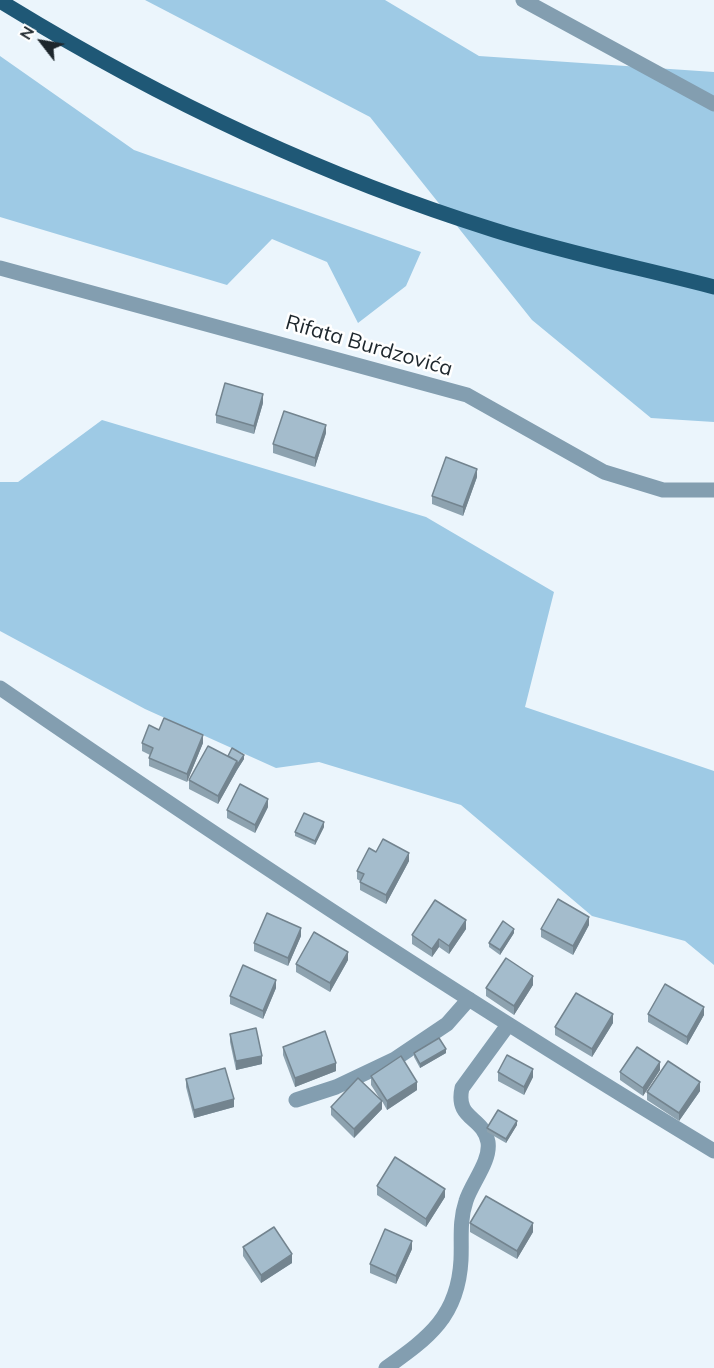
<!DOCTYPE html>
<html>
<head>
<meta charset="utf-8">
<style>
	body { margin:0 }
	#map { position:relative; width:714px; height:1368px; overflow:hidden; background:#ebf5fc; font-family:Mulish,sans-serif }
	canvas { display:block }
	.north { position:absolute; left:12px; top:12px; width:60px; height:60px; -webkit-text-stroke:4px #fff; paint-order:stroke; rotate:301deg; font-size:16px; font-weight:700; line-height:24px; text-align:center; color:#1d262c }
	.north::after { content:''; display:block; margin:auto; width:21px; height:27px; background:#1d262c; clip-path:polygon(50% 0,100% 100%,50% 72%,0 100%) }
</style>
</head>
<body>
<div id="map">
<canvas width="714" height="1368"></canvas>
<div class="north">N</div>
</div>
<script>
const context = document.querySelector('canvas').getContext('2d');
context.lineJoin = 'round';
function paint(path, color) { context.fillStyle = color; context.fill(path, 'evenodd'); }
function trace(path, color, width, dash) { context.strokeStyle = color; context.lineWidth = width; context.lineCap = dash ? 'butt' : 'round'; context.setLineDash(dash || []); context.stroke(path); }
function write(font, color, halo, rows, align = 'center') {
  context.font = font + ' Mulish,sans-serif'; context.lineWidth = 5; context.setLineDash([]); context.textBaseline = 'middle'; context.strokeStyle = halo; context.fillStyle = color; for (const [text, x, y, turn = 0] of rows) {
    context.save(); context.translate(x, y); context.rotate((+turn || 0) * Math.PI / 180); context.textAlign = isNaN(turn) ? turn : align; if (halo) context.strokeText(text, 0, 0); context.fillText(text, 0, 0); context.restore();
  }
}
const green = new Path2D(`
	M145 0H385L479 56 714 72V422L651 418 532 320 370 117Z
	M0 56 134 150 421 252 406 286 358 323 327 262 272 239 227 285 0 217Z
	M102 420 426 517 554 592 525 707 714 771V965L685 941 592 916 461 805 319 762 276 768 145 709 0 631V482H18Z`);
const minor = new Path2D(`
	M523 0 714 104
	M0 268 467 395 604 472 663 490H714
	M0 688C234 849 471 1005 714 1151
	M296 1100 336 1087 395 1059 447 1024 469 999
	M386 1368C428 1338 458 1317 461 1260 462 1239 459 1222 466 1201 471 1184 491 1161 488 1142 483 1116 455 1120 462 1088L508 1025`);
const major = new Path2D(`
	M0 1C154 96 321 176 494 230 566 253 641 268 714 287`);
const wall = new Path2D(`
	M263 403 254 434 216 423V415Z
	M326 433 315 467 273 453V444Z
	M477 477 463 516 432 504V496Z
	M159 730 203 743 187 782 149 766V758L150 755 142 751V743Z
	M228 756 244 759 237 770 218 804 189 789V780Z
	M268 807 255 833 227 818V810Z
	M324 827 315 845 295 836V832Z
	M376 852 409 861 386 904 360 890V881L357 879V871Z
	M589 925 573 955 541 937V929Z
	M466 929 449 954 439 947 432 957 412 944V935Z
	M514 933 500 955 489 947V943Z
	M301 936 288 966 254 951V943Z
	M348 960 330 992 296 972V964Z
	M533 985 514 1015 486 996V988Z
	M276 988 263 1019 230 1004V996Z
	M648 1014 704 1015 687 1045 648 1022Z
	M613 1023 592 1057 555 1035V1027Z
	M230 1034 262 1064 236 1070 230 1042Z
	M283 1047 336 1071 295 1087 283 1055Z
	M414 1053H446L420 1068 414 1057Z
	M660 1070 643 1096 620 1080V1072Z
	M498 1072 533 1077 524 1095 498 1081Z
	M371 1076 417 1090 387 1110 382 1101V1109L354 1138 331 1115V1107L380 1099 371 1085Z
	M186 1079 234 1107 194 1118 186 1087Z
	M700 1091 679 1121 647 1100V1092Z
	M517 1125 506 1143 487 1132V1128Z
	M377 1186 445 1197 426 1227 377 1195Z
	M470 1223 533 1232 517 1259 470 1232Z
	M243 1247 292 1263 261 1283 243 1256Z
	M412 1249 396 1284 370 1273V1264Z`);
const shadedWall = new Path2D(`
	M263 394V403L254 434V426Z
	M326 425V433L315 467V458Z
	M477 469V477L463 516V507Z
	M203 735V743L187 782V774Z
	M244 755V759L237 770 218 804V796L237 761Z
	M268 799V807L255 833V825Z
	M324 822V827L315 845V841Z
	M409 853V861L386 904V895Z
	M589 917V925L573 955V946Z
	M466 920V929L449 954V946Z
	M301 928V936L288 966V958Z
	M514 929V933L500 955V950Z
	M439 939V947L432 957V949Z
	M348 952V960L330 992V983Z
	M533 976V985L514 1015V1006Z
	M276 980V988L263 1019V1011Z
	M704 1007V1015L687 1045V1037Z
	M613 1014V1023L592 1057V1049Z
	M446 1049V1053L420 1068V1064Z
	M262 1056V1064L236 1070V1061Z
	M660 1062V1070L643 1096V1088Z
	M336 1063V1071L295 1087V1078Z
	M533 1069V1077L524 1095V1087Z
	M417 1082V1090L387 1110V1101Z
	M700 1082V1091L679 1121V1113Z
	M234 1099V1107L194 1118V1110Z
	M382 1101V1109L354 1138V1129Z
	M517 1121V1125L506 1143V1139Z
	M445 1189V1197L426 1227V1219Z
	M533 1223V1232L517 1259V1251Z
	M412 1241V1249L396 1284V1276Z
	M292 1254V1263L261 1283V1275Z`);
const building = new Path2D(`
	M225 383 263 394 254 426 216 415Z
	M284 411 326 425 315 458 273 444Z
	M446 457 477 469 463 507 432 496Z
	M164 718 203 735 187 774 149 758 153 748 142 743 149 725 159 730Z
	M208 746 237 761 218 796 189 780Z
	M232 748 244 755 237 765V761L228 756Z
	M240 784 268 799 255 825 227 810Z
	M304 813 324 822 315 841 295 832Z
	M383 839 409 853 386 895 360 882 364 874 357 871 369 848 376 852Z
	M558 899 589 917 573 946 541 929Z
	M435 900 466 920 449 946 439 939 432 949 412 935Z
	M267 913 301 928 288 958 254 943Z
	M503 921 514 929 500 950 489 943Z
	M314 932 348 952 330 983 296 964Z
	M506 958 533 976 514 1006 486 988Z
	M243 965 276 980 263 1011 230 996Z
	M665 984 704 1007 687 1037 648 1014Z
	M576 993 613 1014 592 1049 555 1027Z
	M256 1028 262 1056 236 1061 230 1034Z
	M325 1031 336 1063 295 1078 283 1047Z
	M439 1038 446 1049 420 1064 414 1053Z
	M637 1047 660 1062 643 1088 620 1072Z
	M507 1055 533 1069 524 1087 498 1072Z
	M401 1056 417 1082 387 1101 371 1076Z
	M668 1061 700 1082 679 1113 647 1092Z
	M225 1068 234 1099 194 1110 186 1079Z
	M358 1078 382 1101 354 1129 331 1107Z
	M498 1110 517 1121 506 1139 487 1128Z
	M395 1157 445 1189 426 1219 377 1186Z
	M486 1196 533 1223 517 1251 470 1223Z
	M274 1227 292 1254 261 1275 243 1247Z
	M385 1229 412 1241 396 1276 370 1264Z`);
const streetNames = [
	["Rifata Burdzovića",369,346,16]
];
paint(green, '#9ecae5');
trace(minor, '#839eb0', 15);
trace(major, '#1f5876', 15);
paint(wall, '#8da2af');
paint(shadedWall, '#73848f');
paint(building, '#a4bccc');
trace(building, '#73848f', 1.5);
write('21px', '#1d262c', '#fff', streetNames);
</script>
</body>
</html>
